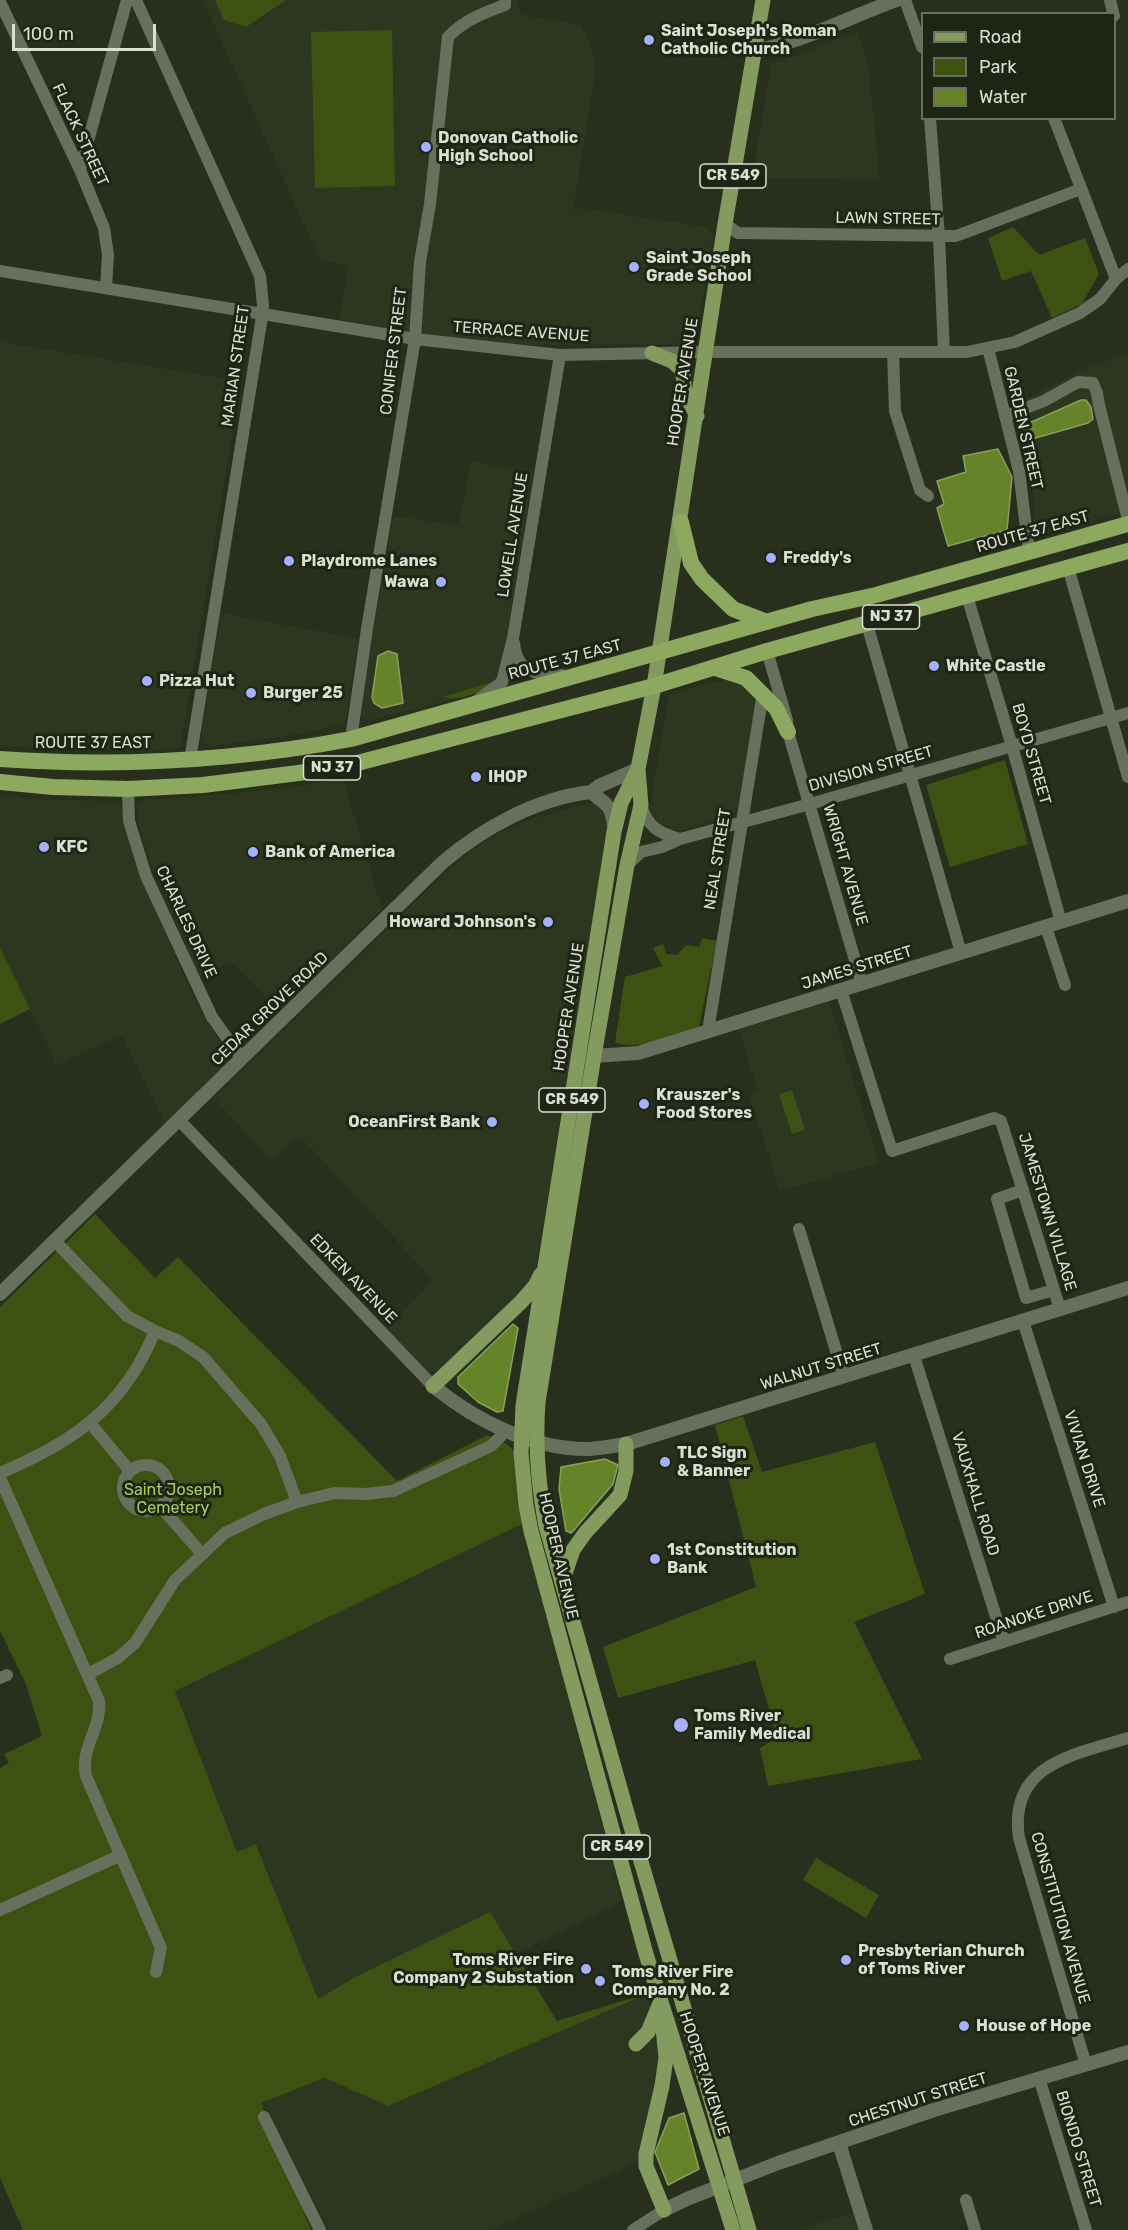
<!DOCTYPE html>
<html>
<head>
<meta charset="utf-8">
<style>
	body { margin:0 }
	#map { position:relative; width:1128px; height:2230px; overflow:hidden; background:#282f1d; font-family:Rubik,sans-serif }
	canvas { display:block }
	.legend { position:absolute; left:921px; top:12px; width:195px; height:108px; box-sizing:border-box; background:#1e2514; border:2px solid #696f60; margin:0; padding:8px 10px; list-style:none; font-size:18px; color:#dadfd3 }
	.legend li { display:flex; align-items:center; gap:12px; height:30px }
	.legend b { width:30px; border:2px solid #696f60 }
	.scale { position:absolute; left:12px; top:24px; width:144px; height:27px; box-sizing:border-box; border:3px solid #dadfd3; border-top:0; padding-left:8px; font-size:18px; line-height:21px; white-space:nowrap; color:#dadfd3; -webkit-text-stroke:4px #1e2514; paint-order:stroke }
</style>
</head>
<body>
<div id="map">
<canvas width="1128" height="2230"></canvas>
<ul class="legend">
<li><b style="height:8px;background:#839b5e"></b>Road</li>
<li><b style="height:16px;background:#3d5212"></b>Park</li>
<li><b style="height:16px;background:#65842a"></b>Water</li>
</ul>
<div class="scale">100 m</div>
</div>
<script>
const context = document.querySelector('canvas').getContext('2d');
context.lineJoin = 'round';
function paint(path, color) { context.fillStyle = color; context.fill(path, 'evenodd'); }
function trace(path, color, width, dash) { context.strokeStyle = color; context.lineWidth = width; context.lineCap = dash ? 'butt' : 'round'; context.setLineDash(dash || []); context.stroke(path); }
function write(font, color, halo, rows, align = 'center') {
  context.font = font + ' Rubik,sans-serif'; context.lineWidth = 6; context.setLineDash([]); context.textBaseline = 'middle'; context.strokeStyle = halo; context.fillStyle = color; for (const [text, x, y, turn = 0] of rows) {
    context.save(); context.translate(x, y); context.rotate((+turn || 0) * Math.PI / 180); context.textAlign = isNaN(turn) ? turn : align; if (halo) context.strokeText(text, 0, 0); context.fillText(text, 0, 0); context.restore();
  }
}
const built = new Path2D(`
	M203 0H518L520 13 526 16 581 25 593 51 595 72 573 211 581 208 705 227 709 230 713 235 697 332 693 338 674 344 534 345 460 340 340 320 348 266 320 260Z
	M857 31 868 63 880 180 752 177 771 65Z
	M0 342 241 381 180 748 133 751 0 746Z
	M1128 353V511L1033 537V478L1011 406 1078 372Z
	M471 461 533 473 499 681 491 688 457 698 372 720 366 718 362 715 361 706 393 516 458 525Z
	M221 613 359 639 345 721 342 725 283 737 211 746 203 742 201 732Z
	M727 679 746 683 757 700 740 807 729 817 685 830H671L656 821 650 808 668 701 671 694 676 691Z
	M343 779 382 909 280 1011 231 962 199 976 149 859 139 826 136 807 143 800 272 790Z
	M0 796 47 800 117 801 123 807 128 838 143 882 196 1002 212 1030 230 1056 228 1063 166 1125 121 1035 57 1065 0 948Z
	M589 803H597L610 819 535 1275 529 1286 440 1371 435 1372 428 1371 387 1329 433 1280 299 1135 272 1161 214 1098 443 875 475 848 499 833 524 821Z
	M829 1002 879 1163 780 1191 750 1097 757 1090 739 1030Z
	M522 1524 622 1901 515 1954 490 1913 355 1977 318 1999 257 1844 237 1852 175 1690Z
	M649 1993 663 2076 645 2155 638 2161 493 2230H329L261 2103 325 2078 388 2106Z
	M853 2213 858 2230H796Z`);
const green = new Path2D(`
	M215 0H286L246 27 224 20Z
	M392 30 395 186 315 188 311 32Z
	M1013 227 1039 255 1085 238 1099 274 1082 304 1052 318 1031 271 1002 281 988 238Z
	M495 681 491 688C477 692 458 702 443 697Z
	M1005 760 1028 844 950 867 926 785Z
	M702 938 717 941 699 1027C682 1033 629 1053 615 1042L625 977 662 966 653 948 663 944 666 954 677 955 686 945 699 947Z
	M0 948 30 1009 0 1024Z
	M792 1090 805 1130 792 1134 779 1094Z
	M95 1214 155 1278 178 1257 397 1481 487 1435C497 1440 511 1442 514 1454L522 1524 175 1691 237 1852 256 1844 318 1999 355 1977 490 1912 557 2021 649 1993 388 2106 325 2078 261 2103 311 2230H23L0 2178V1768L9 1763 4 1754 42 1736 26 1684 0 1631V1307Z
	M743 1416 762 1472 875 1442 925 1594 854 1622 922 1759 768 1786 760 1748 777 1738 755 1660 618 1698 603 1647 756 1587 715 1425Z
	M816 1858 879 1895 866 1918 803 1880Z`);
const water = new Path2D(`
	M1081 400H1086L1091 407 1093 419 1088 423 1032 439 1028 437 1025 428 1027 424Z
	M998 449 1012 477 1007 530 948 546 937 508 944 504 937 481 966 472 963 456Z
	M388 651 397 654 403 703 382 708 374 703 372 697 378 656Z
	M513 1324 518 1328 503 1411 497 1412 478 1402 458 1384V1377Z
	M605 1459 618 1465 613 1484 574 1530 571 1533 566 1531 559 1489 561 1467Z
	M684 2113 699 2169 668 2185 655 2152 669 2118Z`);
const minor = new Path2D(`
	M136 0 260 276 263 305 261 323 190 760
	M905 0 922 47
	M1110 0 1114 16
	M0 2 80 170 104 228 108 255 106 287
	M930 118 939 237 944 352
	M1054 118 1116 279
	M80 170 127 0
	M725 224 738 233 956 236 1081 189
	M0 271 415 339 560 355 707 352H967L1015 342 1080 313 1100 299 1116 279 1128 269
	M988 348 1019 471 1029 552
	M893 353 895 411 920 490 928 496
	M1005 416 1044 401 1078 382 1093 383 1097 393 1099 405 1128 520
	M1068 567 1128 777
	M967 596 1012 746 1061 922
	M867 624 961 953
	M514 643C517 673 536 675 562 675
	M767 651 787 720 788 732 862 984
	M476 701 502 682 513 638 560 355
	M351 739 367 629 415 339 420 262 430 204 448 37C464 20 484 13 505 5V0
	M128 789 129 821 146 876 212 1017 242 1059
	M641 805C648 827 658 833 680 839
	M627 865 641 852 662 847 680 839 810 804 1128 713
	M1046 927 1065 985
	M841 990 892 1151 994 1118 1001 1121 1060 1309
	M708 1031 763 693
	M179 1120 433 1386
	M1023 1190 997 1199 1026 1298 1054 1290
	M799 1229 844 1377
	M55 1241 127 1316 155 1331 179 1341 203 1357 261 1424 280 1456 297 1502
	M1023 1321 1114 1607
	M914 1356 1004 1642
	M90 1423 130 1471
	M123 1488a23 23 0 1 1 46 0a23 23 0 1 1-46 0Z
	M0 1473C74 1442 124 1407 155 1331
	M0 1478 99 1701C102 1728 80 1747 86 1776L161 1948 156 1972
	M161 1507 202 1554
	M950 1659 1128 1602
	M88 1674 118 1658 135 1643 175 1580 225 1533 264 1514 297 1502 335 1493 365 1494 393 1491 491 1446 507 1430
	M0 1678 7 1675
	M0 1910 121 1855
	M1086 2065 1019 1838C1008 1764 1073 1755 1128 1738
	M1039 2078 1086 2230
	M264 2117 320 2230
	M966 2200 975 2230
	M633 2230 664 2210`);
const tertiary = new Path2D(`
	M755 51C805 41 849 17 897 0
	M591 792C608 806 612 805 614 828
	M594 1056 638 1053 1128 901
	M0 1294 443 862C483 828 537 798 591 792L599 786 638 769
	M433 1386C476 1421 533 1450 590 1449 602 1448 614 1446 626 1444L1128 1288
	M839 2143 866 2230
	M664 2210 687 2199 778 2163 934 2110 1128 2052`);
const primary = new Path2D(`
	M652 353 672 361 680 368 683 374 685 394 697 416
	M638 769 621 803 614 832 523 1405 521 1453 526 1505 531 1531 646 1954 733 2230
	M433 1386 521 1302 535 1286 541 1274
	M562 1582 573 1550 585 1533 620 1495 626 1471V1444
	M663 2028 666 2058 662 2086 646 2154V2166L664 2210
	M636 2044 648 2032 661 2001
	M749 2230 633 1834 546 1526C538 1485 535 1444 538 1402L594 1056 627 865 641 805 638 769 654 686 725 224 763 0`);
const trunk = new Path2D(`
	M681 522 691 563 702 579 733 609 767 622
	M715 668 746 678 776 708 788 732
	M0 759C118 767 235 761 351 739L812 609 876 595 1128 524
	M0 782 53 787 128 789 203 785 338 768 654 686 767 651 1128 551`);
const markers = [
	[649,40,6,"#a5b1fc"],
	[426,147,6,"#a5b1fc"],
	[634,267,6,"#a5b1fc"],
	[771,558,6,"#a5b1fc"],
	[289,561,6,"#a5b1fc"],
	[441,582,6,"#a5b1fc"],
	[934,666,6,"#a5b1fc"],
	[147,681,6,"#a5b1fc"],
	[251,693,6,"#a5b1fc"],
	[476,777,6,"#a5b1fc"],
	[44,847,6,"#a5b1fc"],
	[253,852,6,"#a5b1fc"],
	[548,922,6,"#a5b1fc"],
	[644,1104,6,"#a5b1fc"],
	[492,1122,6,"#a5b1fc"],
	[665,1462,6,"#a5b1fc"],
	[655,1559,6,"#a5b1fc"],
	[681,1725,8,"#a5b1fc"],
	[846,1960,6,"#a5b1fc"],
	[586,1969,6,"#a5b1fc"],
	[600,1981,6,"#a5b1fc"],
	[964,2026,6,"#a5b1fc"]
];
const shields = [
	[733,176,66],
	[891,617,57],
	[332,768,57],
	[572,1100,66],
	[617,1847,66]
];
const shieldNames = [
	["CR 549",733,176],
	["NJ 37",891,617],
	["NJ 37",332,768],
	["CR 549",572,1100],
	["CR 549",617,1847]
];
const poiNames = [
	["Saint Joseph's Roman",661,31],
	["Catholic Church",661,49],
	["Donovan Catholic",438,138],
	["High School",438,156],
	["Saint Joseph",646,258],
	["Grade School",646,276],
	["Freddy's",783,558],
	["Playdrome Lanes",301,561],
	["Wawa",429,582,"right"],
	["White Castle",946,666],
	["Pizza Hut",159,681],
	["Burger 25",263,693],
	["IHOP",488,777],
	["KFC",56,847],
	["Bank of America",265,852],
	["Howard Johnson's",536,922,"right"],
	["Krauszer's",656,1095],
	["Food Stores",656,1113],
	["OceanFirst Bank",480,1122,"right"],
	["TLC Sign",677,1453],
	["& Banner",677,1471],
	["1st Constitution",667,1550],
	["Bank",667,1568],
	["Toms River",694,1716],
	["Family Medical",694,1734],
	["Presbyterian Church",858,1951],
	["of Toms River",858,1969],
	["Toms River Fire",574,1960,"right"],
	["Company 2 Substation",574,1978,"right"],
	["Toms River Fire",612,1972],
	["Company No. 2",612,1990],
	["House of Hope",976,2026]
];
const streetNames = [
	["FLACK STREET",80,135,65],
	["LAWN STREET",888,219,1],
	["TERRACE AVENUE",521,332,4],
	["CONIFER STREET",394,351,-83],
	["MARIAN STREET",236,366,-82],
	["HOOPER AVENUE",683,382,-81],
	["GARDEN STREET",1023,428,77],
	["ROUTE 37 EAST",1033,532,-16],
	["LOWELL AVENUE",513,535,-81],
	["ROUTE 37 EAST",565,660,-15],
	["ROUTE 37 EAST",93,743],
	["BOYD STREET",1031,754,74],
	["DIVISION STREET",871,769,-16],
	["NEAL STREET",718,859,-81],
	["WRIGHT AVENUE",845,865,74],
	["CHARLES DRIVE",186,922,65],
	["JAMES STREET",857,968,-17],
	["HOOPER AVENUE",569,1007,-81],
	["CEDAR GROVE ROAD",270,1009,-44],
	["JAMESTOWN VILLAGE",1047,1212,73],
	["EDKEN AVENUE",353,1279,46],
	["WALNUT STREET",821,1367,-17],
	["VIVIAN DRIVE",1084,1459,72],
	["VAUXHALL ROAD",975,1494,73],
	["HOOPER AVENUE",558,1556,77],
	["ROANOKE DRIVE",1034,1615,-18],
	["CONSTITUTION AVENUE",1060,1918,74],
	["HOOPER AVENUE",704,2074,72],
	["CHESTNUT STREET",918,2100,-18],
	["BIONDO STREET",1078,2149,73]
];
const parkNames = [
	["Saint Joseph",173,1490],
	["Cemetery",173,1508]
];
paint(built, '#2d371f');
paint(green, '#3d5212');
paint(water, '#65842a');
trace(water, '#889f5d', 1.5);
trace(minor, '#67705c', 12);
trace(tertiary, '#67705c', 14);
trace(primary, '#839b5e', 15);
trace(trunk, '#8ca95f', 16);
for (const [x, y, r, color] of markers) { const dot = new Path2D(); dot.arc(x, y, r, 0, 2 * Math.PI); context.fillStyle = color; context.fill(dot); trace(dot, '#1e2514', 2); }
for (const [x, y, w] of shields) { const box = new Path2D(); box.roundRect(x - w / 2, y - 12, w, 24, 4.5); context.fillStyle = '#1e2514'; context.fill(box); trace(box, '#dadfd3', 1.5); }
write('bold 15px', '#dadfd3', null, shieldNames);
write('bold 16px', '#dadfd3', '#1e2514', poiNames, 'left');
write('16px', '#dadfd3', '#1e2514', streetNames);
write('16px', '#a5cf5c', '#1e2514', parkNames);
</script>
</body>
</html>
